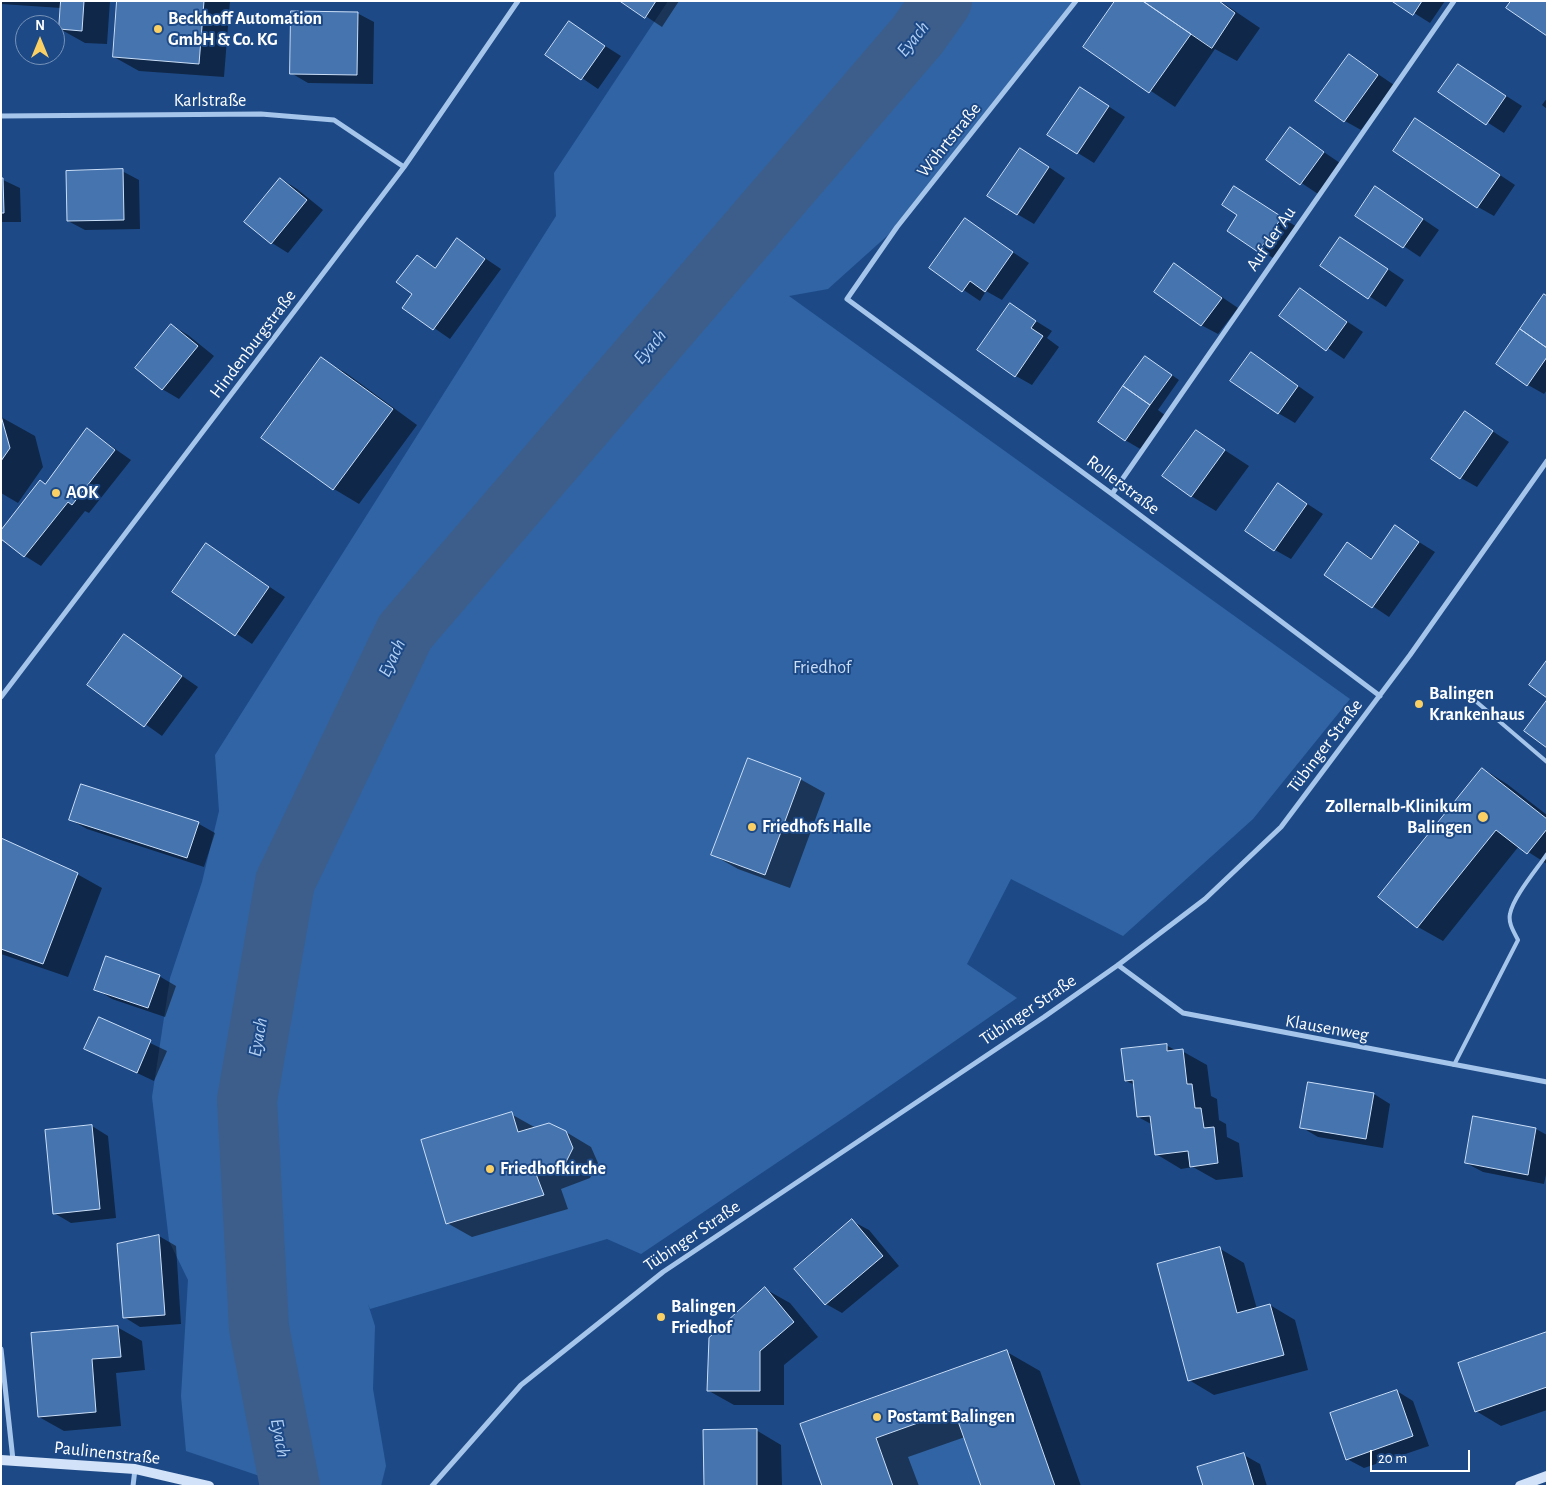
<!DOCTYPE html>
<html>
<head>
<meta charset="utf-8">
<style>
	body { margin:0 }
	#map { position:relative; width:1548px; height:1487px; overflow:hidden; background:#1d4a87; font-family:"Alegreya Sans",sans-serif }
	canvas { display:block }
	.frame { position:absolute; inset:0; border:2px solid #fff; pointer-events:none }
	.north { position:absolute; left:15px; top:15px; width:50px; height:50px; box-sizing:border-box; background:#1d4a87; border:1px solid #7792b7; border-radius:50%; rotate:0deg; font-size:14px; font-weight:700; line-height:20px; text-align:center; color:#fff }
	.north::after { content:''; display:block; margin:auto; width:18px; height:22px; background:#fad065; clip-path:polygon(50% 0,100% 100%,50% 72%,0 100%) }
	.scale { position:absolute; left:1370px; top:1450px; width:100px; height:22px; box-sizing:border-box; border:2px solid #fff; border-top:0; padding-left:6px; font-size:15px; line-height:18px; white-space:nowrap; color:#fff; -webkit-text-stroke:4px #1d4a87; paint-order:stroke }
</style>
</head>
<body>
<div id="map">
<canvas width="1548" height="1487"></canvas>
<div class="frame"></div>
<div class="north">N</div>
<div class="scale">20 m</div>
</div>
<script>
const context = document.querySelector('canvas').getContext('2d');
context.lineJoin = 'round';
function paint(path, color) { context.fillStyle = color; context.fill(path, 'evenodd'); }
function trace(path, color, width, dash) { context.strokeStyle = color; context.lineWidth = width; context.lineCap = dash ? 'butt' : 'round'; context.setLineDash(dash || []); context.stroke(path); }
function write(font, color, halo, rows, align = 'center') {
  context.font = font + ' "Alegreya Sans",sans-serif'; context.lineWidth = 4; context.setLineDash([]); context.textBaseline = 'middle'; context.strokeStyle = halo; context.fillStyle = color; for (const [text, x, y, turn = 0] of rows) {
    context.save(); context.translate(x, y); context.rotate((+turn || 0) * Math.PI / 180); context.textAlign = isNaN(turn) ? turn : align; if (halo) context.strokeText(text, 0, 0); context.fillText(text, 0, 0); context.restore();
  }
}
const green = new Path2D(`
	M668 1H1076L897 227 828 289 789 296 1350 699 1253 819 1123 936 1011 879 967 964 1017 998 845 1117 641 1254 607 1239 370 1309 368 1304 375 1326 373 1389 386 1466 381 1486H289L186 1451 181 1396 188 1280 169 1241 152 1097 170 978 202 882 219 811 215 755 556 216 554 173Z
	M954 1410 981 1486H893L876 1438Z`);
const shadow = new Path2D(`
	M1 1H110L107 44 85 43 60 29 61 8 1 4Z
	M118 1H230L224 77 139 71 114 57Z
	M623 1H679L662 27Z
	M1116 1H1220L1260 28 1237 61 1215 49 1175 107 1085 47Z
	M1395 1H1445L1430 23Z
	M357 13 374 22 373 84 308 83 291 73Z
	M569 23 621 56 598 89 547 54Z
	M1350 55 1394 85 1361 130 1345 121Z
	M1458 65 1522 106 1504 133 1440 92Z
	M1080 88 1125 117 1094 163 1049 135Z
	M1547 98V109L1542 105Z
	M1416 119 1515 185 1494 216 1478 207Z
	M1290 129 1340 163 1318 194 1267 160Z
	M1037 159 1065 178 1034 224 1017 214Z
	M122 171 139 180 140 229 85 230 68 221Z
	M1 179 20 188 21 222H1Z
	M281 179 297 189 323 210 288 253 272 243Z
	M1235 188 1297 227 1276 260 1229 230 1239 214Z
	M1392 198 1439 230 1420 257 1357 215Z
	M965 220 1029 263 1002 300 986 291 980 301 931 268Z
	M1341 238 1404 280 1386 307 1322 266Z
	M458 240 501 269 450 339 404 307 414 294 417 257 437 268Z
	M1175 265 1238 308 1218 334 1201 325Z
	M1300 290 1363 332 1344 359 1281 316Z
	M1547 297V390L1544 394 1528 385Z
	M1010 305 1052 331 1047 338 1059 347 1032 385 1016 376Z
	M171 325 188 335 214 356 179 399 162 389Z
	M1252 354 1314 397 1295 423 1278 413Z
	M1146 357 1179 380 1158 410 1166 416 1142 450 1125 440Z
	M321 359 346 373 417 425 359 504 334 489 263 437Z
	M1465 413 1509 442 1477 487 1461 478Z
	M1 417 35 436 43 467 18 503 1 493Z
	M88 430 131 460 89 513 85 511 41 566 25 556 45 485Z
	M1197 432 1249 466 1216 511 1191 496 1164 476Z
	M1278 485 1323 514 1291 559 1275 550Z
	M1395 527 1435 552 1389 617 1326 575 1347 543 1373 559Z
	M206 545 285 597 252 644 174 592Z
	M125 636 198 687 162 736 89 684Z
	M1483 769 1507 784 1547 815V864L1519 846 1443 941 1418 927Z
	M800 779 825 793 790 888 738 869 713 855Z
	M82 786 199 824 215 833 204 867 87 829 71 820Z
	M1 842 77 874 102 888 68 977 1 954Z
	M159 976 176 986 165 1017 112 999 96 989Z
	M99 1019 167 1051 154 1081 86 1049Z
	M1166 1045 1177 1051H1182L1207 1065 1211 1096 1217 1099 1219 1120 1226 1124 1227 1137 1239 1143 1243 1177 1216 1180 1193 1167 1181 1169 1156 1154 1153 1125 1138 1117 1135 1085 1126 1081Z
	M1374 1094 1390 1104 1383 1148 1318 1137 1301 1127Z
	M511 1114 536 1128 566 1132 591 1147 598 1163 590 1178 561 1189 568 1209 472 1237 447 1223Z
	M92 1126 108 1136 116 1218 71 1223 54 1213Z
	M1536 1129 1547 1135V1170L1544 1184 1483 1172 1466 1163Z
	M852 1221 869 1230 899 1266 842 1313 826 1304Z
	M159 1236 176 1246 181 1324 140 1327 124 1317Z
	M1219 1248 1244 1263 1257 1309 1270 1305 1295 1320 1308 1370 1214 1395 1189 1380Z
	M765 1289 790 1303 818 1337 784 1365V1405H734L709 1391Z
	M117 1327 142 1341 145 1370 116 1373 121 1426 64 1431 39 1417Z
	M1547 1334V1410L1501 1426 1476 1411Z
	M1007 1352 1040 1371 1081 1486H983L965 1437 908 1457 919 1486H823L801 1424Z
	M1397 1391 1413 1401 1429 1446 1364 1468 1347 1459Z
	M756 1430 781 1445 782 1486H705Z
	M1244 1455 1260 1464 1267 1486H1204Z`);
const river = new Path2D(`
	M290 1486 259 1328 247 1100 285 882 405 632 917 36 942 1`);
const building = new Path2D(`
	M61 1H84L82 31 59 29Z
	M117 1H204L199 64 113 57Z
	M620 1H656L645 18Z
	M1115 1H1143L1191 34 1149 93 1083 47Z
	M1143 1H1219L1235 13 1212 48Z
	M1392 1H1422L1413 15Z
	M1511 1H1547V36L1506 8Z
	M291 11 358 12 357 75 290 74Z
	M569 21 605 46 581 80 545 55Z
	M1349 54 1378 75 1344 122 1315 101Z
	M1458 64 1506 96 1486 125 1438 92Z
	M1080 87 1109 106 1077 154 1047 135Z
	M1415 118 1500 175 1477 208 1393 151Z
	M1290 127 1324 152 1300 185 1266 160Z
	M1020 148 1049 167 1017 215 987 196Z
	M123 169 124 220 67 221 66 171Z
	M1 178H3L4 213H1Z
	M280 178 307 200 271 244 244 222Z
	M1234 186 1282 217 1258 252 1227 231 1237 215 1222 205Z
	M1375 186 1423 219 1403 248 1355 216Z
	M965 218 1013 252 985 292 970 281 962 292 929 268Z
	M1340 237 1388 269 1368 299 1320 266Z
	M457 238 485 259 433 330 402 308 412 294 396 282 417 255 435 268Z
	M1174 263 1222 298 1201 326 1154 292Z
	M1300 288 1347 322 1326 351 1279 316Z
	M1544 294 1547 296V348L1520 329Z
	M1010 303 1036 321 1031 328 1043 336 1015 377 977 350Z
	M171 324 198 346 162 390 135 368Z
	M1520 329 1547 348V357L1527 386 1496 364Z
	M1251 352 1298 386 1278 414 1230 381Z
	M1145 356 1172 375 1150 405 1123 386Z
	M321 357 393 409 333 490 261 438Z
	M1123 386 1150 405 1125 441 1098 422Z
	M1465 411 1493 431 1460 479 1431 459Z
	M1 416 10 448 1 461Z
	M87 428 115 450 72 505 68 502 24 557 1 539V530L40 480 45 484Z
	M1196 430 1225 450 1191 497 1162 476Z
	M1278 483 1307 504 1274 551 1245 531Z
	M1395 525 1419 542 1372 608 1324 575 1347 542 1371 559Z
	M206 543 269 587 235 636 172 592Z
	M124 634 182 676 144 727 87 685Z
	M1547 660V698L1529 685Z
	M1547 700V748L1524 731Z
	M748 758 801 778 765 875 711 855Z
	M1482 768 1547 819V829L1527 854 1496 830 1417 928 1378 897Z
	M81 784 199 822 187 858 69 820Z
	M1 838 78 873 43 964 1 949Z
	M106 956 160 975 148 1008 94 990Z
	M99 1017 151 1040 137 1073 84 1049Z
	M1167 1044V1051L1183 1049 1187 1084H1192L1195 1108H1201L1204 1128 1214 1127 1218 1163 1190 1167 1188 1151 1155 1155 1150 1116 1137 1117 1133 1080 1125 1081 1121 1049Z
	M1308 1082 1374 1093 1366 1139 1300 1128Z
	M512 1112 518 1132 549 1123 566 1131 573 1148 565 1164 536 1174 544 1195 446 1224 421 1140Z
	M1473 1116 1536 1128 1528 1175 1465 1163Z
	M92 1125 100 1209 53 1214 45 1130Z
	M852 1219 883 1256 825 1305 794 1269Z
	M159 1235 165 1315 123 1318 117 1244Z
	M1220 1247 1237 1313 1270 1304 1284 1355 1188 1381 1157 1264Z
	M765 1287 794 1322 760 1351V1391H707L709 1338Z
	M118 1326 121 1357 92 1359 96 1412 38 1417 31 1333Z
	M1547 1332V1387L1475 1412 1458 1363Z
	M1007 1350 1055 1486H981L954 1410 876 1438 893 1486H822L800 1424Z
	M1397 1390 1413 1436 1346 1460 1330 1413Z
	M757 1429V1486H704L703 1430Z
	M1244 1453 1254 1486H1203L1197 1467Z`);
const lane = new Path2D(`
	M1472 698 1547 762
	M1454 1065 1518 940C1514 932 1508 923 1510 914 1513 897 1537 869 1547 854`);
const street = new Path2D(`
	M1076 1 897 227 847 299 1112 494 1380 696
	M1 116 261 114 334 120 404 167
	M1112 494 1454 1
	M1 697 404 167 518 1
	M1118 965 1183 1013 1547 1082
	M1 1349 13 1460
	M133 1486 135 1469
	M432 1486 521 1385 663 1272 1044 1017 1118 965 1205 899 1281 827 1410 655 1547 461`);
const secondary = new Path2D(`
	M1 1460 135 1469 209 1486
	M1520 1486 1547 1476`);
const markers = [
	[158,29,5,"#fad065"],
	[56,493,5,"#fad065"],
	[1419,704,5,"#fad065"],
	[1483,817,6,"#fad065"],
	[752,827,5,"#fad065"],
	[490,1169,5,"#fad065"],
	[661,1317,5,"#fad065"],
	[877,1417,5,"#fad065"]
];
const poiNames = [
	["Beckhoff Automation",168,19],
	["GmbH & Co. KG",168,40],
	["AOK",66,493],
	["Balingen",1429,694],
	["Krankenhaus",1429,715],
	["Zollernalb-Klinikum",1472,807,"right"],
	["Balingen",1472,828,"right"],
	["Friedhofs Halle",762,827],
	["Friedhofkirche",500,1169],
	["Balingen",671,1307],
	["Friedhof",671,1328],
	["Postamt Balingen",887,1417]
];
const streetNames = [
	["Karlstraße",210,101],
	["Wöhrtstraße",949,140,-51],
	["Auf der Au",1271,239,-56],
	["Hindenburgstraße",253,344,-53],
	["Rollerstraße",1123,485,37],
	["Tübinger Straße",1325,746,-53],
	["Tübinger Straße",1028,1010,-34],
	["Klausenweg",1327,1028,10],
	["Tübinger Straße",692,1236,-34],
	["Paulinenstraße",107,1453,6]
];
const parkNames = [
	["Friedhof",822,668]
];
const waterNames = [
	["Eyach",913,39,-51],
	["Eyach",650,347,-49],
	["Eyach",392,658,-64],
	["Eyach",258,1037,-80],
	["Eyach",280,1438,79]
];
paint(green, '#3164a4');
paint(shadow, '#0007');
trace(river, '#3d5e8a', 60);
paint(building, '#4674af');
trace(building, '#cbdff8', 1);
trace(lane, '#a6c5eb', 4);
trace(street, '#a6c5eb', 5);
trace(secondary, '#d2e2f8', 10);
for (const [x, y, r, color] of markers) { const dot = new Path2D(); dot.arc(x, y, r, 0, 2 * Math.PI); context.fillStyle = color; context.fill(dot); trace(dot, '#1d4a87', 2); }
write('bold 18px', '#fff', '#1d4a87', poiNames, 'left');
write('18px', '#fff', '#1d4a87', streetNames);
write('18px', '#cbdff8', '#1d4a87', parkNames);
write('italic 19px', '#b2cff2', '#1d4a87', waterNames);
</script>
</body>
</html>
